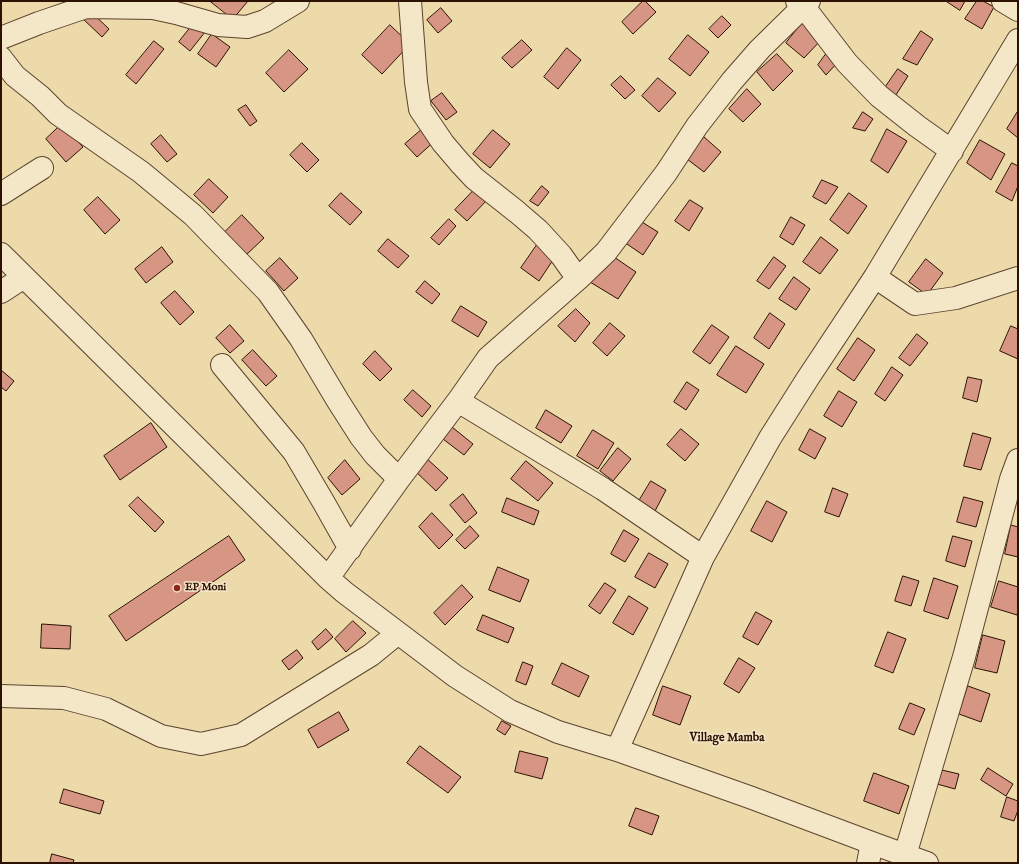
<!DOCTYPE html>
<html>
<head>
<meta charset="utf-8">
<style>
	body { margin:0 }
	#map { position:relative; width:1019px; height:864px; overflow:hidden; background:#ecdaaa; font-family:"IM FELL English",serif }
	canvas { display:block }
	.frame { position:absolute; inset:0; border:2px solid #2d1103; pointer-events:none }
</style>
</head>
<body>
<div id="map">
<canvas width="1019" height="864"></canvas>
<div class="frame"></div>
</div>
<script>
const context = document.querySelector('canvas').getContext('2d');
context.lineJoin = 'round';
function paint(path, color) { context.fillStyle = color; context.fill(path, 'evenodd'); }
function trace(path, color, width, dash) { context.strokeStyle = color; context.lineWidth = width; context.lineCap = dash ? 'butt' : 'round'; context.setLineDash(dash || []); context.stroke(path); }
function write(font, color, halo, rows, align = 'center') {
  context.font = font + ' "IM FELL English",serif'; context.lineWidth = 3; context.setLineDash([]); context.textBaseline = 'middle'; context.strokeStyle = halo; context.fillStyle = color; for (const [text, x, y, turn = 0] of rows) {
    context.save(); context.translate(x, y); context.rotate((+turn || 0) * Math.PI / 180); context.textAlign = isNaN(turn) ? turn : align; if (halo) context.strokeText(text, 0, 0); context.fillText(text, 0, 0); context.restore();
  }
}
const building = new Path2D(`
	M210 1H248L233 19Z
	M643 1H645L656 12 633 34 622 22Z
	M946 1H965L960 10Z
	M977 1H983L994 7 982 29 965 19Z
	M87 8 109 29 102 37 80 16Z
	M441 8 452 21 438 33 427 20Z
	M722 16 731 25 718 38 709 29Z
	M804 21 822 39 804 58 786 43Z
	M194 23 205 32 190 51 179 42Z
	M390 25 410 44 382 74 362 55Z
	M921 31 933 39 917 65 903 59Z
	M212 34 230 47 216 67 198 54Z
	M688 35 709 52 690 76 669 59Z
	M522 40 532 50 512 68 502 58Z
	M154 41 164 49 136 84 126 75Z
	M567 48 581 60 558 89 544 77Z
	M289 50 308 69 284 92 266 73Z
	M829 50 838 62 826 75 818 65Z
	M777 54 793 71 773 91 757 72Z
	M898 69 908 76 894 98 882 92Z
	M621 76 635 90 625 99 611 85Z
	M658 78 676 93 659 112 642 96Z
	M747 89 761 104 743 122 729 109Z
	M442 93 457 112 446 120 431 101Z
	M246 105 257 121 250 126 238 110Z
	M1018 111V138L1007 129Z
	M863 112 873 119 865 131 853 128Z
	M62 124 83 147 66 162 46 139Z
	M426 126 437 139 417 157 405 144Z
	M887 129 907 141 888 173 871 161Z
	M493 130 510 144 490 168 473 154Z
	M161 135 177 154 167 162 151 144Z
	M704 137 721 152 704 172 687 159Z
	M980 140 1005 154 991 180 967 163Z
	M302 143 319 160 307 172 290 155Z
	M1012 163 1018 166V186L1012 201 996 192Z
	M209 179 228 197 213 213 194 195Z
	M822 180 838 187 826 204 813 197Z
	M542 186 549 192 538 206 530 201Z
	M475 189 487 200 467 221 455 210Z
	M341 193 362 212 350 225 329 206Z
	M849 193 867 206 848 234 830 220Z
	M98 197 120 220 105 234 84 210Z
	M690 200 703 208 689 231 675 221Z
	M242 215 264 238 246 255 225 232Z
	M791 217 805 225 793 245 780 237Z
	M449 219 456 226 439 245 431 238Z
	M637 219 658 232 643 255 624 242Z
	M821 237 838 250 820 274 803 262Z
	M388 239 409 256 398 268 378 251Z
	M539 242 557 254 539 281 521 268Z
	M162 247 173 262 146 283 135 269Z
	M611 255 636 272 618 299 590 282Z
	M774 257 786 266 769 289 757 281Z
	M280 258 298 278 284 291 266 271Z
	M926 259 943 273 927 295 909 282Z
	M794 277 810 289 796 310 779 299Z
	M425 281 440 294 432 304 416 292Z
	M175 291 194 312 180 325 161 303Z
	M461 306 487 322 478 337 452 321Z
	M576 309 590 323 575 342 558 326Z
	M770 313 785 324 769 349 754 338Z
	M610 323 625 336 607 356 593 343Z
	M230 325 244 341 230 353 216 338Z
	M712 325 729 337 710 364 693 352Z
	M1011 326 1018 329V359L1000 351Z
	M917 334 928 343 910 366 899 358Z
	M858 338 875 350 854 381 837 369Z
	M736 346 764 364 746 393 717 375Z
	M253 350 277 376 266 386 242 360Z
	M375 351 392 369 380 381 363 364Z
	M892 367 903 375 885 401 875 394Z
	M1 370 14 381 6 391 1 387Z
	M968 377 982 380 977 402 963 398Z
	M687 382 699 390 686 410 674 402Z
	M413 390 431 406 422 417 404 400Z
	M839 391 857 402 842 427 824 416Z
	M546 410 572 426 561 443 536 428Z
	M151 423 167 447 120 480 104 456Z
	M452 427 473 444 464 455 443 439Z
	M681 429 699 444 685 461 667 445Z
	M810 429 826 438 815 459 799 450Z
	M593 430 614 443 598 469 577 456Z
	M973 433 991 438 981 470 964 466Z
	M618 448 631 459 613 481 600 471Z
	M425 457 448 478 436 491 413 469Z
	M345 460 360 479 342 495 328 478Z
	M526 461 553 483 538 501 511 479Z
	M651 481 666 490 655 511 639 501Z
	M833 488 848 494 839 517 825 512Z
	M463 494 477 513 465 523 450 505Z
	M138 497 164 522 155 532 129 506Z
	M964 497 983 502 976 527 957 522Z
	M507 498 539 511 534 525 502 512Z
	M767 501 787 512 772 542 751 531Z
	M432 513 453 535 439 549 419 527Z
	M1011 525 1018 527V557L1005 554Z
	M470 526 479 536 465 549 456 540Z
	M624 530 639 539 625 562 611 554Z
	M229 536 245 560 126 641 109 616Z
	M953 536 972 541 965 567 946 561Z
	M649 553 668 564 655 588 635 577Z
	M498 567 529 580 520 602 489 590Z
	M903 576 919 581 911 606 895 601Z
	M934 578 958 586 948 619 924 611Z
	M999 581 1018 587V611L1017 615 991 607Z
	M605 583 616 590 600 614 589 606Z
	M462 585 473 597 445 625 434 613Z
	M629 596 648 608 633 635 613 623Z
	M756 612 772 621 758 645 743 637Z
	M483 615 514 628 508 643 477 630Z
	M353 621 366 633 346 652 335 639Z
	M42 624 71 626 70 649 41 648Z
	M326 629 333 637 318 650 312 642Z
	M888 632 906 639 893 673 875 666Z
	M983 635 1005 641 997 673 975 668Z
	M297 650 303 658 289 670 282 661Z
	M739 658 755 668 739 693 724 684Z
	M523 662 533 666 526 685 516 681Z
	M562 663 589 676 579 697 552 684Z
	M663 686 691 696 680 725 653 715Z
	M968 686 990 694 981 722 959 714Z
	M910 703 925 709 914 735 899 729Z
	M339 712 349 730 318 748 308 730Z
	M502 721 511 726 505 735 497 730Z
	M420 746 461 777 448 793 407 763Z
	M520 751 548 758 542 779 515 772Z
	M933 768 959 774 955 789 930 782Z
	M988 768 1013 784 1006 796 981 780Z
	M874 773 909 786 899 814 864 801Z
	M64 789 104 801 100 814 60 803Z
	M1007 797 1018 801V810L1014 821 1001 817Z
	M636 808 659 816 652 835 629 826Z
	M52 854 74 860 73 863H50Z`);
const minor = new Path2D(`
	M410 1 416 82 420 109 443 143 460 163 474 178 517 212 538 230 561 255 578 279
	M797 1 804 7 847 63 879 96 917 126 952 151
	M1003 1 1018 10
	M1 38 39 23 86 7 153 8 176 13 218 25 247 27 265 21 298 1
	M1 58 15 76 40 96 58 114 141 172 193 215 268 292 301 339 338 401 361 437 375 455 399 479
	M1 194 42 168
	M1 254 328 578 344 592 455 676 510 711 558 732 617 750 752 798 872 843 927 863
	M875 277 915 304 956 298 1018 278
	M1 292 24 277
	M222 365 294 452 324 503 350 549
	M458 401 603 489 703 557
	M328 578 399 479 458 401 488 358 578 279 606 252 666 173 697 126 732 81 760 49 809 1
	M1 696 64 698 106 709 161 736 201 744 241 735 371 655 398 633
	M617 750 703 557 770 438 808 378 875 277 1018 40
	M905 855 964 657 1011 479 1018 460
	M868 863 872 843`);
const markers = [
	[177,588,4,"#8f2418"]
];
const poiNames = [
	["EP Moni",185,588]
];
const neighbourhoodNames = [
	["Village Mamba",727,739]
];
paint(building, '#d69683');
trace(building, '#2d1103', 1);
trace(minor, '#5d432d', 24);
trace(minor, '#f3e7c8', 22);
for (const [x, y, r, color] of markers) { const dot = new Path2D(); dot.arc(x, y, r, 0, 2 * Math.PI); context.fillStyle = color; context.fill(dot); trace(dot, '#f3e7c8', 1.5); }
write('bold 11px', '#2d1103', '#f3e7c8', poiNames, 'left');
write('bold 12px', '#2d1103', '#f3e7c8', neighbourhoodNames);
</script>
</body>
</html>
